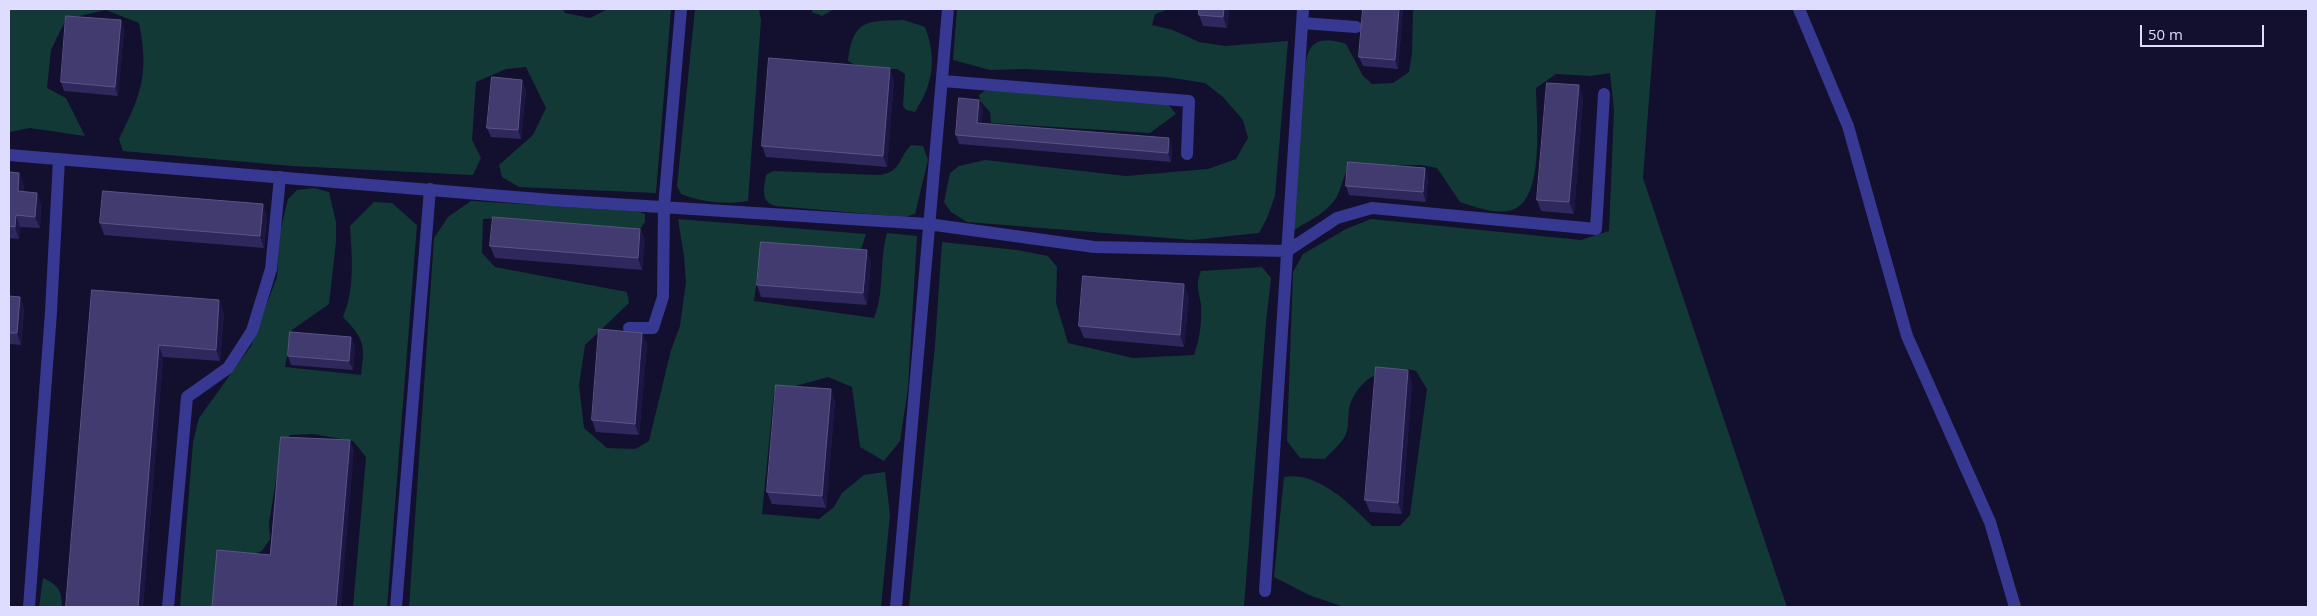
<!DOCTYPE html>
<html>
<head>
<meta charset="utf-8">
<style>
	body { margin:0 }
	#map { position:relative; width:2317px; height:616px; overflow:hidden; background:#130f2f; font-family:"Open Sans",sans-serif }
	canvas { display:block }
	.frame { position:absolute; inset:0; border:10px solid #dfddff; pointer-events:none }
	.scale { position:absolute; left:2140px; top:25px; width:124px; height:22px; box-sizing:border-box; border:2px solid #dfddff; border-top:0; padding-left:6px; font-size:15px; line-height:18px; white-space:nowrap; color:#dfddff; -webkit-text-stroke:4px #130f2f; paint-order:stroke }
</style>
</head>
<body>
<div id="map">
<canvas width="2317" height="616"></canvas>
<div class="frame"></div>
<div class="scale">50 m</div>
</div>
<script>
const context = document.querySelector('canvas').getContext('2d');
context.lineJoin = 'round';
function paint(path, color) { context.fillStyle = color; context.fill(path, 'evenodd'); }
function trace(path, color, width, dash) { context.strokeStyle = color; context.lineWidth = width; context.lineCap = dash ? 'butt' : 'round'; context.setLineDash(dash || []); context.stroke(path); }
const green = new Path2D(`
	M9 9H563L565 13 590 18 608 9H671L656 193 519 187 502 177 499 165 533 135 546 108 526 67 506 69 476 82 472 140 481 158 473 175 292 166 123 151 119 139C142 93 149 73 139 23L106 10 66 19 51 50 47 88 66 98 85 136 30 128 9 132Z
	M695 9H759L761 20 748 201C727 205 701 202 681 194L677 186Z
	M812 9H834L822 16 812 12Z
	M957 9H1169L1155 14 1152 25 1173 30 1199 42 1225 46 1288 41 1275 196 1267 218 1259 233 1192 240 967 222 951 212 944 202 950 173 959 166 985 160 1126 176 1208 169 1236 159 1248 138 1243 120 1223 97 1205 83 1166 77 1024 69 990 70 953 60Z
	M1413 9H1656L1643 178 1787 607H1344L1309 595 1274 577 1284 477C1318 471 1350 504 1372 526H1400L1410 515 1427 389 1416 371C1389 363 1359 377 1350 405 1347 414 1350 427 1345 436 1341 444 1331 452 1325 459L1300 458 1287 441 1293 272 1303 254 1346 229 1371 219 1581 240 1609 231 1614 110 1610 73 1591 76 1556 74 1536 88C1536 115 1546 200 1512 210 1496 215 1475 207 1460 202L1437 168 1421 165 1351 166C1343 174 1343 184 1338 194 1330 212 1309 220 1293 231 1297 181 1298 131 1304 81 1305 73 1305 59 1309 51 1316 36 1334 40 1346 44L1363 76 1372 84 1393 83 1409 72 1412 54Z
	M904 20 925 27C937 59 933 84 915 112L906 110 903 106 905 74 897 69 861 68 848 61C853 19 867 21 904 20Z
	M986 90 1168 104 1176 114 1150 133 991 123 990 112 980 101 979 95Z
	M911 145 923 146 928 160 915 214 905 217 775 206C760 201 764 189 766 175L773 171 880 175C902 171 897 160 911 145Z
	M314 188 329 192 336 222V242L329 304 292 330 285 367 361 375C365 345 365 340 343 317 355 288 352 257 350 226L374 202 392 203 417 225 387 607H353L366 457 353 441 313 434 290 435 282 446 279 462 269 523 270 539 262 551 253 554H218L212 607H180L193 442 199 418 251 346 277 277 280 232 288 199 297 190Z
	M471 201 637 211 645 214V222L640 229 505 218 483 219 482 253 495 267 627 292 629 303 585 345 579 385 584 428 607 448 635 449 649 441 671 350 680 326 686 282 684 256 678 219 866 234 861 250 761 251 754 301 874 318C885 291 879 261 887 233L917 236 908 388 900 441 884 461 860 447 852 387 828 377 774 392 762 514 819 519 834 507 842 493 864 475 885 472 890 515 881 607H409L434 238 448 217Z
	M942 242 1017 250 1048 256 1057 267 1056 303 1068 343 1133 358 1194 355C1200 338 1202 322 1201 305 1199 290 1195 286 1201 271L1262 267 1271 278 1266 322 1244 607H909L935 345Z
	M43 578C58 585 62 590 62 607H39Z`);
const minor = new Path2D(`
	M1799 9 1848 126 1907 336 1990 522 2015 607
	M1302 23 1356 27
	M943 81 1189 101 1187 154
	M9 155 551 200 928 224 1094 247 1287 251 1337 218 1372 208 1596 229 1604 94
	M629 328H653L663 297 664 207 681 9
	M1265 591 1303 9
	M29 607 51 312 59 159
	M168 607 187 397 228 368 252 331 271 269 280 177
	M396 607 430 189
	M896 607 948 9`);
const wall = new Path2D(`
	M1199 9H1229L1227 28 1203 26 1199 15Z
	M1403 9 1398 69 1363 66 1359 57Z
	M121 20 124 29 118 96 64 91 61 82Z
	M894 80 887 167 766 157 762 146Z
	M526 89 521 139 491 137 487 128Z
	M1583 97 1574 214 1541 211 1537 200Z
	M983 109 981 123 1172 147 1171 162 959 144 956 135Z
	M1425 168 1428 177 1426 202 1349 195 1346 186Z
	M9 172 19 173 24 185 23 192 41 204 40 228 20 227 19 239 9 238Z
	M267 216 264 248 104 235 100 223Z
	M640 229 645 240 642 270 495 258 490 246Z
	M871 262 867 305 761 297 757 285Z
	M92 290 224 312 220 361 163 357 143 607H66Z
	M9 296 20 297 24 309 21 345 9 344Z
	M1189 296 1184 347 1084 338 1079 326Z
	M642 333 647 344 639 435 596 432 592 420Z
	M355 346 353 370 291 365 288 356Z
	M1412 382 1402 514 1370 512 1365 500Z
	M835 401 826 508 772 504 767 492Z`);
const shadedWall = new Path2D(`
	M1224 9H1229L1227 28 1223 17Z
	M1399 9H1403L1398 69 1395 60Z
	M121 20 124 29 118 96 115 87Z
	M890 68 894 80 887 167 883 156Z
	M522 80 526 89 521 139 518 130Z
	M1579 85 1583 97 1574 214 1569 202Z
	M979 100 983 109 981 132 977 123Z
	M1169 138 1172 147 1171 162 1168 153Z
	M1425 168 1428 177 1426 202 1423 192Z
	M19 173 24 185 22 203 18 191Z
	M37 193 41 204 40 228 35 217Z
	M263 204 267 216 264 248 260 236Z
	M16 215 20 227 19 239 15 227Z
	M640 229 645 240 642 270 638 258Z
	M867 250 871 262 867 305 863 293Z
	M1184 284 1189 296 1184 347 1180 335Z
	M20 297 24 309 21 345 17 333Z
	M219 300 224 312 220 361 216 350Z
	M642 333 647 344 639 435 635 424Z
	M351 337 355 346 353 370 349 361Z
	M159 345 163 357 143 607H138Z
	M1408 370 1412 382 1402 514 1398 503Z
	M831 389 835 401 826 508 822 496Z
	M350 440 354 451 341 607H336Z`);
const building = new Path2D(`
	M1199 9H1224L1223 17 1199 15Z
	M1363 9H1399L1395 60 1359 57Z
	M66 16 121 20 115 87 61 82Z
	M769 58 890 68 883 156 762 146Z
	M492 77 522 80 518 130 487 128Z
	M1547 83 1579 85 1569 202 1537 200Z
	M959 98 979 100 977 123 1169 138 1168 153 956 135Z
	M1348 162 1425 168 1423 192 1346 186Z
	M9 172 19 173 18 191 37 193 35 217 16 215 15 227 9 226Z
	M103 191 263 204 260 236 100 223Z
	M493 217 640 229 638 258 490 246Z
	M761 242 867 250 863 293 757 285Z
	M1083 276 1184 284 1180 335 1079 326Z
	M92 290 219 300 216 350 159 345 138 607H66Z
	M9 296 20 297 17 333H9Z
	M599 329 642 333 635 424 592 420Z
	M290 332 351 337 349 361 288 356Z
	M1376 367 1408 370 1398 503 1365 500Z
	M776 385 831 389 822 496 767 492Z
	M281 437 350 440 336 607H212L217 550 270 555Z`);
paint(green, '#123936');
trace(minor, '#363892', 12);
paint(wall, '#2f285d');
paint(shadedWall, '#1c1643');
paint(building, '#423b6f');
trace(building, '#5b5485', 1);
</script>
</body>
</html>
